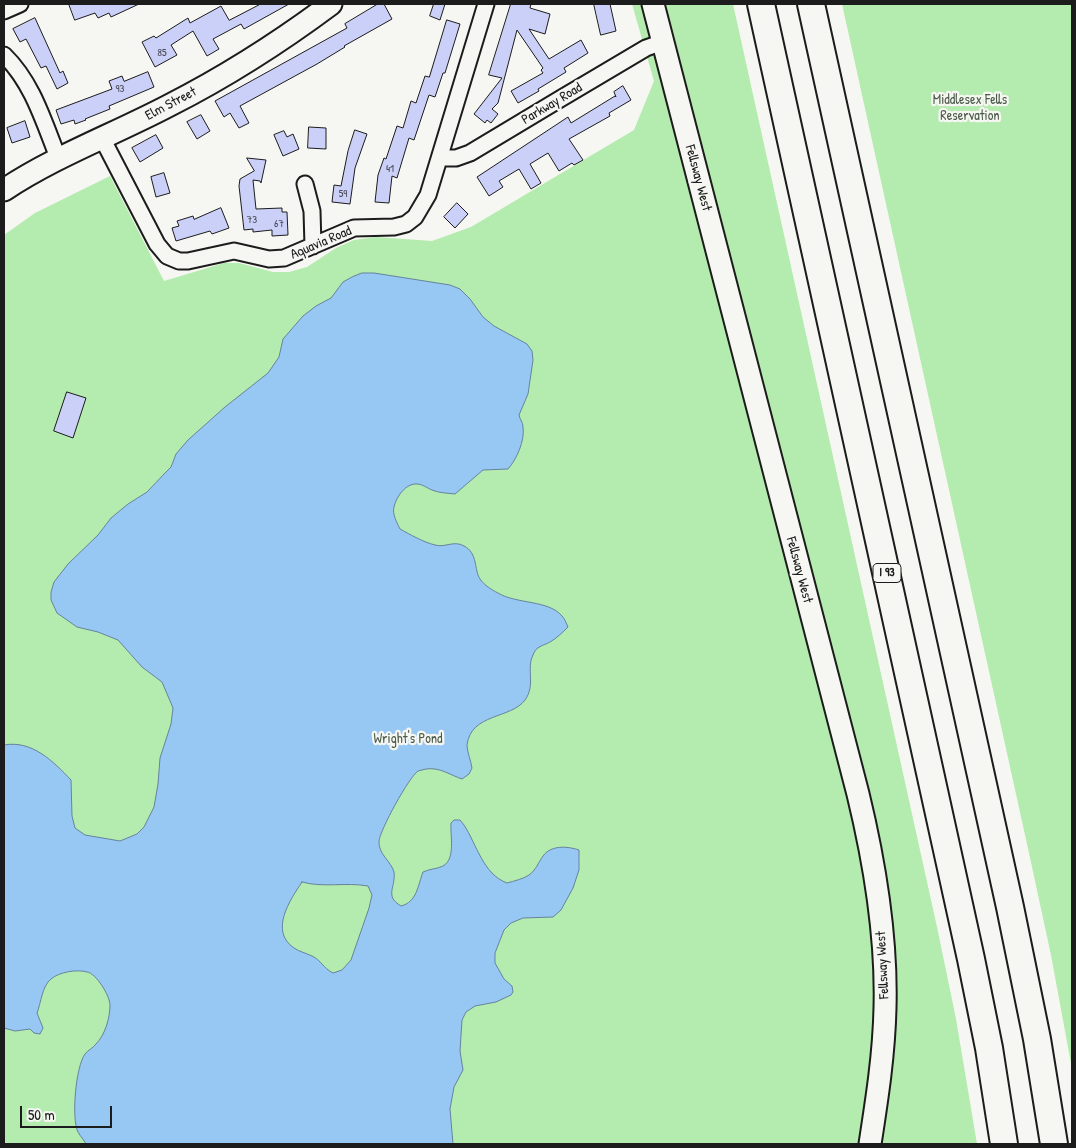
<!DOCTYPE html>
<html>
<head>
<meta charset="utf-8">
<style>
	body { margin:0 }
	#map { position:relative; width:1076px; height:1148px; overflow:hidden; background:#f6f6f2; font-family:"Patrick Hand",sans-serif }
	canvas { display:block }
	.frame { position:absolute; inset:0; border:5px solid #1c1c1c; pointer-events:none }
	.scale { position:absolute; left:20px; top:1106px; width:92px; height:22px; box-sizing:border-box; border:2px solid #1c1c1c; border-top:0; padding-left:6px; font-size:15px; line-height:18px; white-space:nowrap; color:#1c1c1c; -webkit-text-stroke:4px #f6f6f2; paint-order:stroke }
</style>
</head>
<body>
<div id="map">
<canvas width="1076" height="1148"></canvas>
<div class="frame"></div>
<div class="scale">50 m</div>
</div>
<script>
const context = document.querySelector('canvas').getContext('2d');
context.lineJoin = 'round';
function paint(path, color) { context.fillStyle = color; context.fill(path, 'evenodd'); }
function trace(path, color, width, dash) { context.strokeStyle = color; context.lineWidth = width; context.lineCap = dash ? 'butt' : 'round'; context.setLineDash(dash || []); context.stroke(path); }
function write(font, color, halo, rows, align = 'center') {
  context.font = font + ' "Patrick Hand",sans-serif'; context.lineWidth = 4.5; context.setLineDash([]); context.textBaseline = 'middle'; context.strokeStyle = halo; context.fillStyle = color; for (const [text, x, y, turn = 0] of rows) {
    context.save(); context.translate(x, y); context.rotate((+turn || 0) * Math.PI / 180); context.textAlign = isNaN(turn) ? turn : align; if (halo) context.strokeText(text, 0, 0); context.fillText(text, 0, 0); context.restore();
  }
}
const green = new Path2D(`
	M632 4H733L937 927 956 1019 977 1144H4V235L35 213 110 176 164 281 224 263H239L273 272H289L307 267 336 248 354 240 376 237 432 241 471 227 634 130 654 81Z
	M842 4H1072V1069L1051 955 1029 853Z`);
const water = new Path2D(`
	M362 273H374L450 285 460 289 470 299 483 317 494 326 527 344 532 351 533 360 528 394 519 415C520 420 523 422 523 427 525 440 517 459 508 469L483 470 455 494C447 493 439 493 432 490 427 488 422 484 417 484 406 483 396 497 394 507 392 514 397 523 400 529 411 535 423 542 435 545 445 548 454 540 464 546 478 553 474 570 480 579 484 585 492 590 498 593 516 604 549 600 562 616 565 619 566 623 568 627 563 632 557 638 550 642 543 646 536 646 533 655 526 669 536 685 525 700 511 719 471 713 467 745 467 752 471 761 472 768L469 774 462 779C450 775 440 767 426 769 423 770 421 770 418 771 409 777 380 830 379 841 378 854 391 861 394 872 396 887 384 896 401 906 417 902 418 885 423 872 429 869 437 869 443 866 456 859 450 835 451 823L454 820H460L464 825C477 845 483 874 507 883 514 881 523 879 529 875 536 870 538 863 543 856 551 845 567 846 579 850V870L573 888 561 910 553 917 523 918 511 923 504 930 495 953V963L504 979 512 986 513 992 511 995 496 1002 475 1006 466 1012 462 1020 460 1051 463 1070 454 1087 450 1109 453 1144H86C84 1140 80 1136 78 1132 71 1118 76 1066 85 1054 88 1050 93 1048 96 1044 105 1035 110 1018 110 1005 110 996 96 973 87 972 77 969 59 972 51 979 42 986 41 1003 37 1013L43 1028 40 1034 34 1033 30 1029 15 1031 4 1028V745C32 740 53 761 71 780L72 816 75 828 85 835 120 841 137 834 144 827 154 807 158 784 160 758 171 724 173 708 162 682 142 667 118 640 98 632 77 627 57 613 51 600V592L54 582 68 564 98 535 111 518 128 504 147 492 166 472 171 467 176 454 188 440 225 407 268 373 279 357 283 339 303 316 316 306 331 298 343 282 352 277ZM302 882C323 888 346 882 368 886L372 895 369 908 351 960 342 970 333 973C323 968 321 960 312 956 306 953 300 952 294 948 269 931 290 900 302 882Z`);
const building = new Path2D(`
	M69 4H139L111 17 109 13 98 18 95 13 75 20Z
	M261 4H289L244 29 241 24 213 39 219 49 207 56 193 31 171 45 177 55 155 67 142 42 154 36 156 38 188 18 190 23 221 6 229 20Z
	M378 4H384L392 19 344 46 345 47 317 64 240 106 249 123 239 128 230 113 224 117 215 101 347 28 345 24Z
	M434 4H445L440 20 430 16Z
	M511 4H531L530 8 550 14 545 34 529 29 549 59 581 40 588 53 564 68 566 72 538 89 539 91 518 103 511 91 543 73 541 70 543 68 517 30 498 103 492 109 498 114 491 123 487 120 485 123 474 114 502 78 489 75Z
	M594 4H610L616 31 601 35Z
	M35 18 60 73 63 71 68 83 57 89 46 66 41 68 26 39 20 42 13 29Z
	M447 20 460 24 445 73H443L435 97 429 95 414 140 409 138 397 178 392 176 389 203 375 202 378 175 384 158 386 159 397 126 403 128 411 101 416 103 425 76 429 77Z
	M148 72 154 87 109 106 110 109 85 119 86 120 75 124 74 120 61 124 56 110 112 89 109 81 122 76 124 81Z
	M623 86 631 100 609 113 610 116 569 139 583 160 574 165 572 163 559 171 548 153 530 164 541 183 531 189 519 169 499 181 503 187 489 196 477 177 568 117 571 123 615 96 616 97 614 92Z
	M201 115 210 131 197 139 187 122Z
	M25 121 30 137 12 143 7 128Z
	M309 127 326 128V149L308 148Z
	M355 130 367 134 355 168 350 204 332 202 334 185 341 186 348 151Z
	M284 131 287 137 293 134 299 149 283 156 274 135Z
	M156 135 163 148 140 162 132 148Z
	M247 158 266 160 261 183 260 181 253 180 256 209 282 208V212H287L288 235 272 236V230L253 232V229L244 230 239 186 240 179 254 171Z
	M164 173 170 193 156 197 151 177Z
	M457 203 468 214 455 228 444 217Z
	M221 208 229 228 212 234 210 231 176 241 172 228 179 226 177 221 193 216 194 219Z
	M67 392 86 398 73 438 54 431Z`);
const minor = new Path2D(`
	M4 11 20 4
	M4 55C33 83 44 123 59 160
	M102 138 157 244 167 256 179 261H188L234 251 269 259 284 258 354 228 394 227 406 224 415 217 428 195 486 4
	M440 158H456L470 153 560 99 646 48 663 42
	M305 184 312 211 313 246`);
const secondary = new Path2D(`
	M653 4 858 794C875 864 887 936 885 1008 884 1054 877 1099 870 1144
	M4 190C55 156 115 134 170 105 227 76 280 42 331 4`);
const motorway = new Path2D(`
	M761 4 971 959 989 1048 1004 1144
	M811 4 1010 907 1037 1039 1054 1144`);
const numberNames = [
	["85",162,53],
	["93",120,89],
	["41",390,169],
	["59",343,194],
	["73",252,220],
	["67",279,224]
];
const shields = [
	[887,573,28]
];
const shieldNames = [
	["I 93",887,573]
];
const parkNames = [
	["Middlesex Fells",970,100],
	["Reservation",970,116],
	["Wright's Pond",408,739]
];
const streetNames = [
	["Elm Street",171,104,-28],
	["Parkway Road",552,104,-31],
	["Fellsway West",698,178,75],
	["Aquavia Road",321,243,-23],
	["Fellsway West",799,570,75],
	["Fellsway West",883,965,-93]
];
paint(green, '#b4ebae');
paint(water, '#97c8f3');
trace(water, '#66839d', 1);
paint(building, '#cbd0f9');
trace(building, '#1c1c1c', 1);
trace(minor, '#1c1c1c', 19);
trace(secondary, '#1c1c1c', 25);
trace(motorway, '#1c1c1c', 30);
trace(minor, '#f6f6f2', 15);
trace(secondary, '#f6f6f2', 21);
trace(motorway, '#f6f6f2', 26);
write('11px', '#484953', null, numberNames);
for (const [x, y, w] of shields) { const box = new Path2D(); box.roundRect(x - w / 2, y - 9.5, w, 19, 4); context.fillStyle = '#f6f6f2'; context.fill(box); trace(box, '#1c1c1c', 1); }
write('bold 12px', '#1c1c1c', null, shieldNames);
write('14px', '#4a5a48', '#f6f6f2', parkNames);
write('14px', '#1c1c1c', '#f6f6f2', streetNames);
</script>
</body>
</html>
